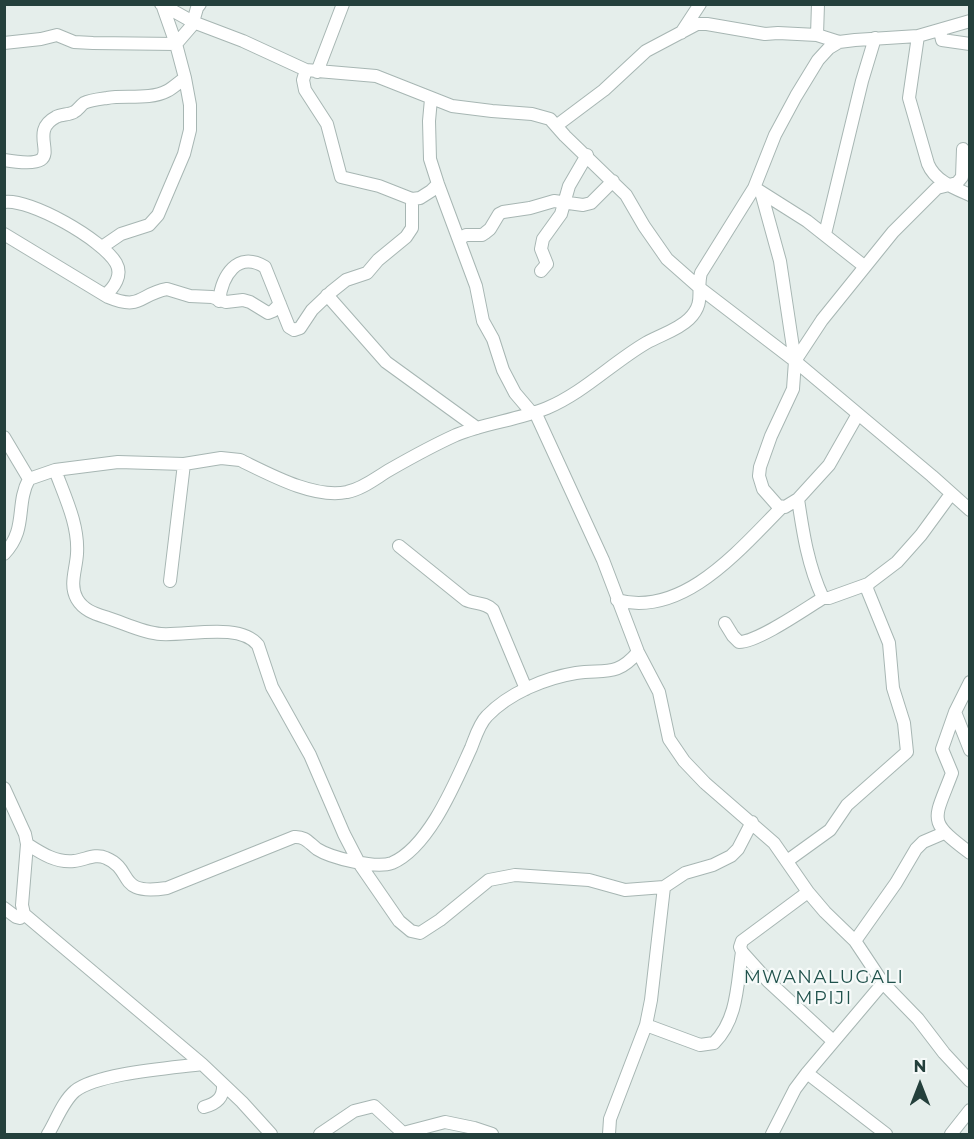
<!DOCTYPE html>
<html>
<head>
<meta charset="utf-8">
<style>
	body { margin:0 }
	#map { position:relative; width:974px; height:1139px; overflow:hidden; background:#e5eeeb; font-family:Montserrat,sans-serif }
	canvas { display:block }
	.frame { position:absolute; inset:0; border:6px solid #24403c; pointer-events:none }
	.north { position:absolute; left:890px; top:1055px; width:60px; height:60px; -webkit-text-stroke:4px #f6faf9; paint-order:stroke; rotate:0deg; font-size:16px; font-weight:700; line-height:24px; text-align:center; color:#24403c }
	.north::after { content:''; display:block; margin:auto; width:21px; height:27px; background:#24403c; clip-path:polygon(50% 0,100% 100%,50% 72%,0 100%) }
</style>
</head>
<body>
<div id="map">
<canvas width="974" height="1139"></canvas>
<div class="frame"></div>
<div class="north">N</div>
</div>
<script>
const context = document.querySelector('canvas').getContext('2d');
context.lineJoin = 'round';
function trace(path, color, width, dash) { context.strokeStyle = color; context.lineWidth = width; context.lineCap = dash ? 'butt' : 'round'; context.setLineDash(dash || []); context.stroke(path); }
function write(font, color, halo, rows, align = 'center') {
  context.font = font + ' Montserrat,sans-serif'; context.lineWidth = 4.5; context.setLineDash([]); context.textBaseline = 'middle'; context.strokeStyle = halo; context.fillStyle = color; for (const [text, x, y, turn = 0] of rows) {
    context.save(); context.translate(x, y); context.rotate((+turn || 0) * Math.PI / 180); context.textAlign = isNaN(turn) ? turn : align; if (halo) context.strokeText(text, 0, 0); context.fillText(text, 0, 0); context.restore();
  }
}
const minor = new Path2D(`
	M161 4 193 22 243 41 306 70 376 76 452 106 492 111 532 114 550 119 565 136 626 195 644 226 667 259 701 289 795 361 932 476 970 510
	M193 22 197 8 200 4
	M940 31 942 40 970 44
	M681 33 700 4
	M817 35 818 4
	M918 36 909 98 928 164C935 181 954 188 970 195
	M4 43 41 39 57 35 74 42 93 43 176 44 195 22
	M306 70 303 80 305 90 327 124 341 177 379 186 412 199 420 198 431 191 438 184
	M317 72 343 4
	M431 99 429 121 430 159 438 184 476 286 483 321 493 339 503 370 515 393 532 413
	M556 126 604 90 646 51 697 24H707L765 34 778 33 817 35 839 42
	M4 160C78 172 21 135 56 117 61 114 69 115 74 112 78 110 80 106 84 103 90 100 100 99 107 98 125 95 150 100 167 91 173 88 179 82 185 78
	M758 190 807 221 864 266
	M761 192 780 261 795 361 793 389 771 436 760 467 759 476 763 489 778 506 785 507 798 499
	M4 202C30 198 103 240 116 263 123 275 114 288 105 295
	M4 234 108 297C142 311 139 294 167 289L190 296 212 297 226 302 243 300 250 302 268 313 273 311 280 304
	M825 234 862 81 875 38
	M459 239 466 235H482L485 233 490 229 499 214 503 212 530 208 554 201 583 205 591 203 613 181
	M102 247 121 234 149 225 158 215 184 154 190 130V105L185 78 176 44 163 7
	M541 271 547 264 541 249 543 239 561 214 569 186 587 155
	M327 295 386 362 477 428
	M219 301C222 276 237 250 265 267L289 327 294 330 300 328 312 310 331 292 346 280 367 273 378 260 406 237 412 228V199
	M795 361 822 320 893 232 937 188 957 183 962 177 963 149
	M535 412 603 560 638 652 659 692 669 739 684 761 705 783 774 843 808 892 825 912 855 941 883 983 918 1019 944 1053 970 1081
	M858 414 829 465 798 499C803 533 808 566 823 598H829L868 584
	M4 437 29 479
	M55 470C65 497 79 525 77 554 76 570 69 585 77 599 84 611 96 614 108 618 124 623 143 633 161 634 187 636 240 622 258 645L272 687 310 755 344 834 359 863 399 921 411 931 420 933 440 920 489 880 515 875 589 880 625 890 664 887 685 873 713 865 731 856 738 849 752 822
	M399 546 466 600C475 604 485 602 493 610L526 689
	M4 554C28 529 15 505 29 479L55 470 118 462 184 464 221 458 240 460C269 474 314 499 347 492 363 489 377 477 391 469 412 457 434 445 456 435 485 423 518 420 547 408 583 393 612 363 646 343 660 335 678 330 689 319 706 302 696 291 701 273L754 188 775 135 796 96 818 60 829 48 839 42 855 40 918 36 970 21
	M170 581 184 464
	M617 600C683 618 739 550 781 508
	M725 623 733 636 739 642C758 642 805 609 823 598
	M970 682 955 712 942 749 952 773C934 821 926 820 970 853
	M955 712 970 750
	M4 788 25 834 27 844 22 905 24 914 202 1064 242 1102 271 1134
	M27 844C41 853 56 863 74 861 85 860 95 853 106 858 135 870 115 896 167 888L294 837C305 836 309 843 317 849 331 858 376 869 392 863 429 847 455 783 471 748 475 738 479 724 487 716 509 693 545 678 576 673 605 669 617 677 638 652
	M787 861 830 830 847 805 907 752 904 723 893 688 889 643 867 589 868 584 897 562 921 535 951 494
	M808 892 742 941 740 947 742 952 768 981 833 1041
	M4 908 16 917 20 918 24 914
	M855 941 896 883 916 849 923 842 944 833
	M646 1025 700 1045 714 1043C738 1019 737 984 742 952
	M807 1073 886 1134
	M204 1107C216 1104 224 1098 223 1084
	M48 1134C56 1121 63 1101 75 1091 98 1073 172 1068 202 1064
	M320 1134 354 1111 374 1106 403 1133 445 1122 474 1128 492 1134
	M609 1134 610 1119 646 1025 651 1000 664 887
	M772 1134 795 1089 807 1073 883 983
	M951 1134 970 1110`);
const quarterNames = [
	["MWANALUGALI",824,978],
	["MPIJI",824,999]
];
trace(minor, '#a7b6b3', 14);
trace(minor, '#fff', 12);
context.letterSpacing = '1.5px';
write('18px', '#20524c', '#f6faf9', quarterNames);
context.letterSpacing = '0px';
</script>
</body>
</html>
